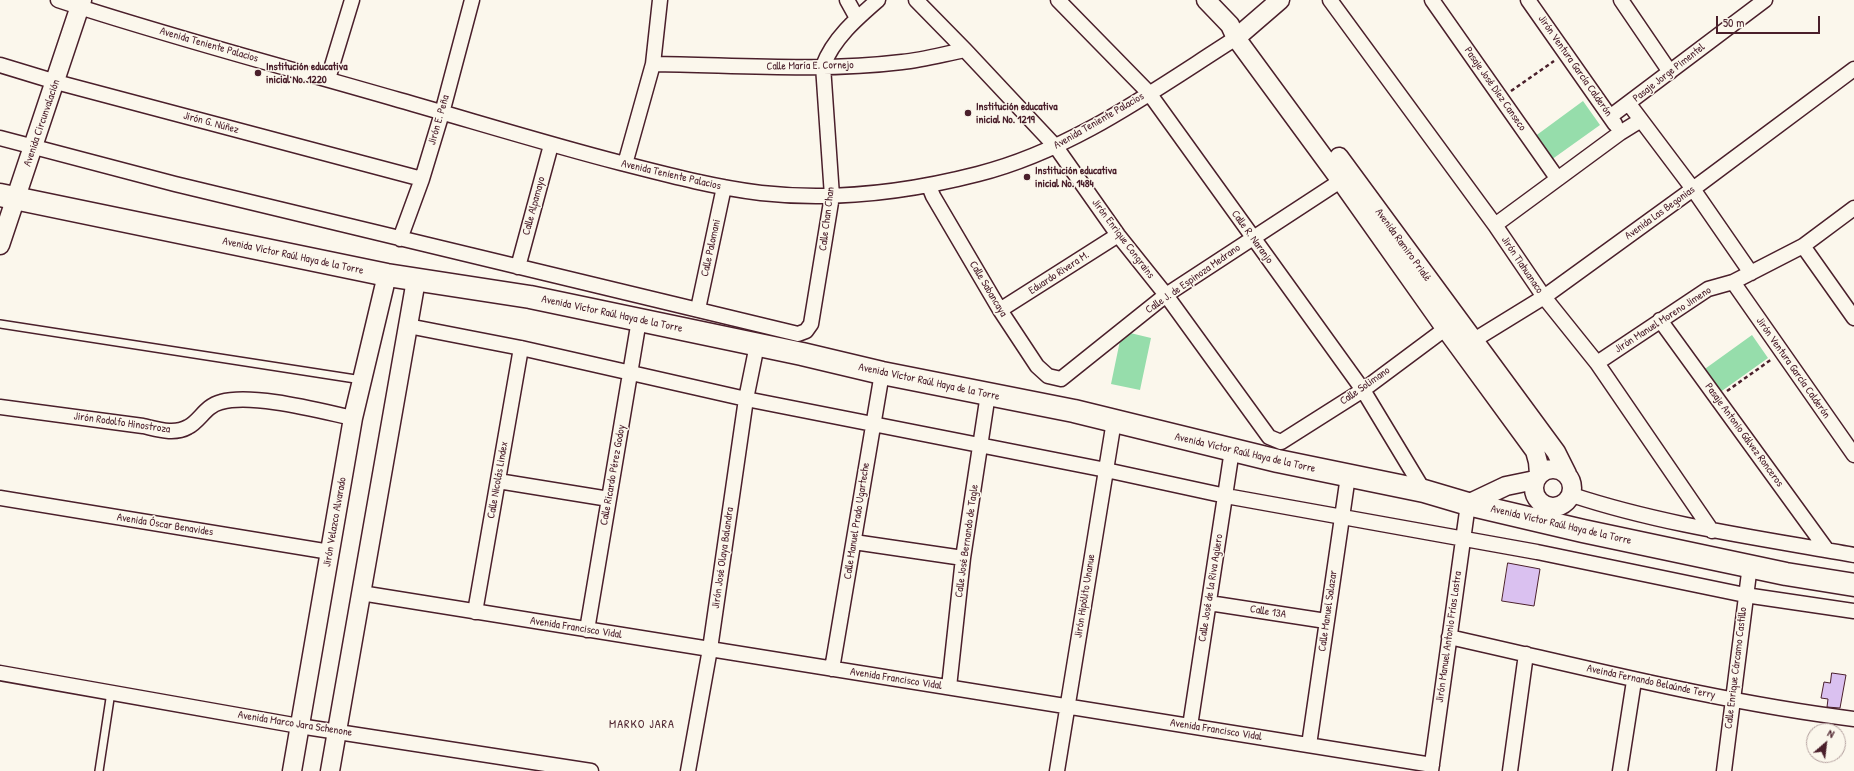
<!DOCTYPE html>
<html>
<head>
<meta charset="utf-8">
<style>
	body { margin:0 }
	#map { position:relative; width:1854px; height:771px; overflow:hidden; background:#fbf7ec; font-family:"Patrick Hand",sans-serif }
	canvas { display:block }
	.north { position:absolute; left:1806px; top:723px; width:40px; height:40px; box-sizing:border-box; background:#fbf7ec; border:1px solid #b4a19f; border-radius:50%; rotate:28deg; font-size:11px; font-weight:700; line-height:16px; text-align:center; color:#4a1f2b }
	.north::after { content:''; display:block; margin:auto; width:14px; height:18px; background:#4a1f2b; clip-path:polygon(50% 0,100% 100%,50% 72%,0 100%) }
	.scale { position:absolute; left:1716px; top:16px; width:104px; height:18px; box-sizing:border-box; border:2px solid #4a1f2b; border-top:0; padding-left:5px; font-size:12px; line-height:14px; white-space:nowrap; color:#4a1f2b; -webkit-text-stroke:3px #fbf7ec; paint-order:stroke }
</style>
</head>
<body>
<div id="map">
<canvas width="1854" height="771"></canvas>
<div class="north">N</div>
<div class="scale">50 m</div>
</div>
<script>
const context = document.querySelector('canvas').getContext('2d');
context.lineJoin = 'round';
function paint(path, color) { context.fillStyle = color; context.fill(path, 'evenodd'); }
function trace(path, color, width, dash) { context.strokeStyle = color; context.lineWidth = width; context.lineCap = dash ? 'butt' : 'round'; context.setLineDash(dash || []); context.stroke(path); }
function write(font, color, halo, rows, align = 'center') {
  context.font = font + ' "Patrick Hand",sans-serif'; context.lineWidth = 3; context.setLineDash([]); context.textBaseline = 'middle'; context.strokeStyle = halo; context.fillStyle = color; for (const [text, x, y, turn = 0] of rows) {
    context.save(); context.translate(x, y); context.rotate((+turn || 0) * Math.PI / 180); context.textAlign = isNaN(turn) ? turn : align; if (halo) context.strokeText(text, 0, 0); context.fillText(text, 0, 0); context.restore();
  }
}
const green = new Path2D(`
	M1583 101 1600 125 1551 160 1534 137Z
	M1122 331 1151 338 1140 390 1111 384Z
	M1752 335 1768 358 1719 393 1702 371Z`);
const building = new Path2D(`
	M1508 563 1540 569 1534 606 1502 601Z
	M1832 673 1846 675 1840 708 1827 707 1828 699 1821 698 1824 682 1830 683Z`);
const path = new Path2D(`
	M1511 91 1554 61
	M1727 391 1772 359`);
const service = new Path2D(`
	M0 324 362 380
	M99 771 111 692`);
const minor = new Path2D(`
	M58 0C170 37 285 67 399 100 473 121 547 144 621 163 668 175 713 187 761 193 833 201 908 192 978 174 1073 150 1154 90 1236 38
	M847 0 857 18
	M916 0 965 50 1056 147 1118 235 1166 295 1269 437 1281 442 1363 390 1453 323
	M1058 0 1149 93 1363 390 1424 491
	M1330 0 1495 225 1544 297 1597 363 1712 531
	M1432 0 1557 178
	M1528 0 1615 124
	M1621 0 1670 72
	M653 64C736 65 820 72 902 62 923 60 944 54 965 50
	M0 65 56 82 422 179
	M328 79 352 0
	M1629 104 1693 189 1751 273
	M1611 116 1765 0
	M0 138 175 184 798 334 806 331 811 324 832 196 823 66C833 39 856 19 878 0
	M625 164 653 64 660 0
	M929 186 933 196 1000 310 1037 366 1048 376 1061 379 1166 295 1348 176
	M1495 225 1620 133 1641 120
	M400 239 422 179 442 113 472 0
	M1803 246 1854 318
	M518 267 551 145
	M1733 282 1854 455
	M698 309 724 187
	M1000 310 1118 235
	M1660 320 1827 550
	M408 326 521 348 746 399 1106 470 1226 496 1537 552 1745 595 1854 611
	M1466 345 1544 297 1693 189 1854 69
	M1597 363 1708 289 1733 282 1803 246 1854 208
	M0 407 143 426C157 429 174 435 188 427 200 421 205 406 221 402 253 393 320 411 353 418
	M498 481 609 499
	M1572 495C1663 525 1759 538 1854 555
	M0 498 330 552
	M854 542 963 558
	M361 593 1432 765
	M1209 603 1326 621
	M475 612 521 348
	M587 630 639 320
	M1449 637C1584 667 1717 702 1854 719
	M832 669 882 373
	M0 673 299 726 591 771
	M949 687 963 558 988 394
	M1190 726 1232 450
	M1309 745 1348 476
	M688 771 710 649 746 399 757 345
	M1057 771 1114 421
	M1431 771 1468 504
	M1510 771 1526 654
	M1620 771 1634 681
	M1724 771 1750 565`);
const tertiary = new Path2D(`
	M1206 0 1230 25 1236 38 1341 181 1445 328 1535 451 1538 462 1539 474
	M1236 38 1280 0
	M1339 157 1556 452 1567 474
	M0 245 82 0
	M1534 488a19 19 0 1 1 38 0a19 19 0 1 1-38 0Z
	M1468 504 1506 486 1535 480
	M292 771 353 418 387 275
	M330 771 416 280`);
const primary = new Path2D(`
	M0 195 387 275 530 297 802 354 882 373 1074 411 1278 461 1424 491 1468 504 1583 531 1786 574 1854 585`);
const markers = [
	[258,73,4,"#4a1f2b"],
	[968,113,4,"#4a1f2b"],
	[1027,177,4,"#4a1f2b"]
];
const streetNames = [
	["Avenida Teniente Palacios",209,45,16],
	["Calle María E. Cornejo",810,66,-1],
	["Jirón Ventura García Calderón",1575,66,55],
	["Pasaje Jorge Pimentel",1669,73,-38],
	["Pasaje José Díez Canseco",1495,89,55],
	["Jirón E. Peña",439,120,-74],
	["Avenida Teniente Palacios",1099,121,-30],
	["Avenida Circunvalación",42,123,-71],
	["Jirón G. Núñez",211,123,15],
	["Avenida Teniente Palacios",671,175,13],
	["Calle Alpamayo",534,206,-75],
	["Avenida Las Begonias",1660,213,-36],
	["Calle Chan Chan",827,219,-83],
	["Calle R. Naranjo",1252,237,54],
	["Jirón Enrique Congrains",1123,239,53],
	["Avenida Ramiro Prialé",1403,245,54],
	["Calle Palomani",711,248,-78],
	["Avenida Víctor Raúl Haya de la Torre",293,256,12],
	["Jirón Tiahuanaco",1522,265,56],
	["Eduardo Rivera M.",1059,273,-33],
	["Calle J. de Espinoza Medrano",1193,279,-35],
	["Calle Sabancaya",988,289,59],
	["Avenida Víctor Raúl Haya de la Torre",612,314,12],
	["Jirón Manuel Moreno Jimeno",1663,320,-33],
	["Jirón Ventura García Calderón",1793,368,55],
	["Avenida Víctor Raúl Haya de la Torre",929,382,12],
	["Calle Solimano",1365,386,-35],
	["Jirón Rodolfo Hinostroza",122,423,8],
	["Pasaje Antonio Gálvez Ronceros",1744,435,54],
	["Avenida Víctor Raúl Haya de la Torre",1245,453,13],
	["Calle Ricardo Pérez Godoy",613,475,-80],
	["Calle Nicolás Lindex",498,480,-80],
	["Calle Manuel Prado Ugarteche",857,521,-81],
	["Jirón Velazco Alvarado",335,522,-80],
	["Avenida Óscar Benavides",165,525,9],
	["Avenida Víctor Raúl Haya de la Torre",1561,525,13],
	["Calle José Bernando de Tagle",967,541,-82],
	["Jirón José Olaya Balandra",723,558,-82],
	["Calle José de la Riva Agüero",1211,588,-81],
	["Jirón Hipólito Unanue",1085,596,-81],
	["Calle Manuel Salazar",1328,611,-82],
	["Calle 13A",1268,612,9],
	["Avenida Francisco Vidal",576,628,9],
	["Jirón Manuel Antonio Frías Lastra",1449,637,-82],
	["Calle Enrique Cárcamo Castillo",1736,668,-83],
	["Avenida Francisco Vidal",896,679,9],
	["Aveinda Fernando Belaúnde Terry",1651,682,12],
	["Avenida Marco Jara Schenone",295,724,9],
	["Avenida Francisco Vidal",1216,730,9]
];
const poiNames = [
	["Institución educativa",266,67],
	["inicial No. 1220",266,80],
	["Institución educativa",976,107],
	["inicial No. 1219",976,120],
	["Institución educativa",1035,171],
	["inicial No. 1484",1035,184]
];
const neighbourhoodNames = [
	["MARKO JARA",642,725]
];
paint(green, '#96ddab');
paint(building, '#dac1f0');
trace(building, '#4a1f2b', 1);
trace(service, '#4a1f2b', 10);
trace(minor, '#4a1f2b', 17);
trace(tertiary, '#4a1f2b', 21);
trace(primary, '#4a1f2b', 25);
trace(path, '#4a1f2b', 2.5, [4, 3]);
trace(service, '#fbf7ec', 7);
trace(minor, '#fbf7ec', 14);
trace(tertiary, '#fbf7ec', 18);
trace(primary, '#fbf7ec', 22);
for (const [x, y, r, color] of markers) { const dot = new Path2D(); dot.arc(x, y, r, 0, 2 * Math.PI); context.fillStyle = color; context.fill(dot); trace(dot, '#fbf7ec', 1.5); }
write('11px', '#4a1f2b', '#fbf7ec', streetNames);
write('bold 11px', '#4a1f2b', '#fbf7ec', poiNames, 'left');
context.letterSpacing = '1px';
write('12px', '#4a1f2b', '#fbf7ec', neighbourhoodNames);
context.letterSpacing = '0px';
</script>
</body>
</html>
